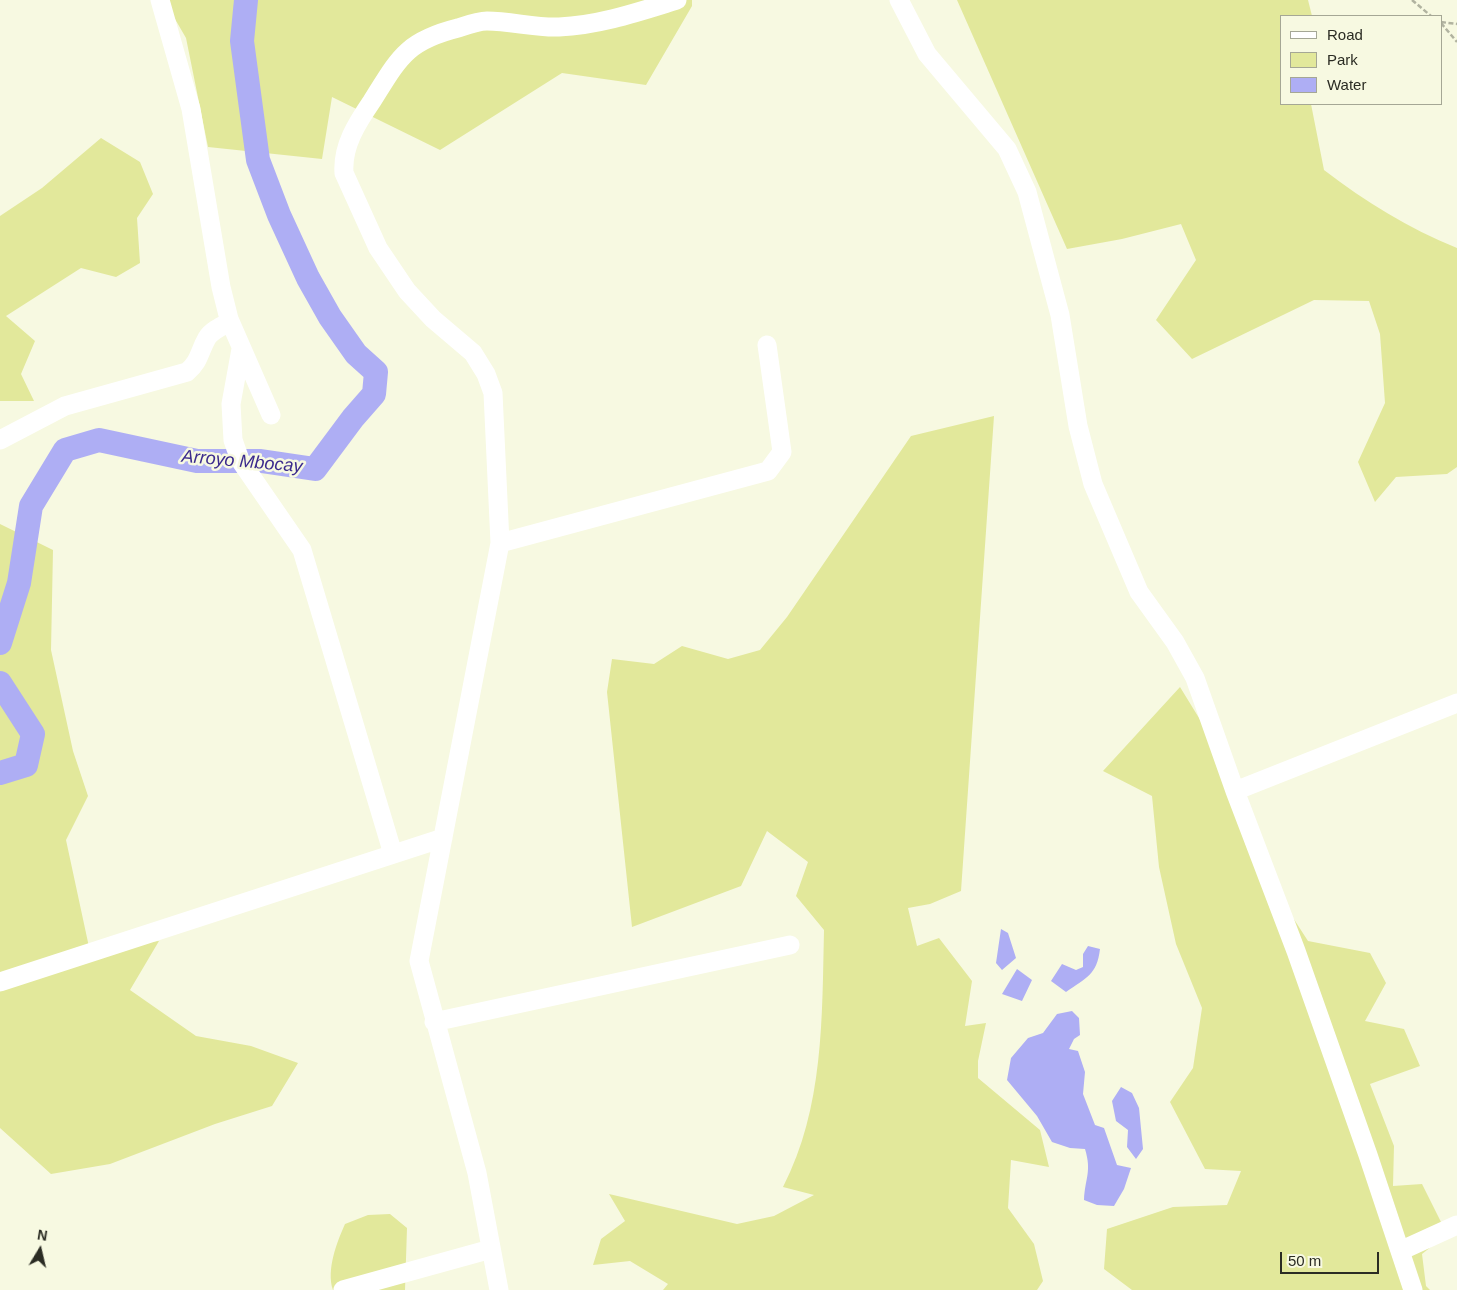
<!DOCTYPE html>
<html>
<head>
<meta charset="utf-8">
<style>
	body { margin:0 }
	#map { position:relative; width:1457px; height:1290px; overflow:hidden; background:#f7f9e1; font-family:Helvetica,sans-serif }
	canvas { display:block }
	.legend { position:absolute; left:1280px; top:15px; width:162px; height:90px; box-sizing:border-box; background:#f7f9e1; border:1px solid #a5a795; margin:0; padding:6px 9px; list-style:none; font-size:15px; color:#2b2c23 }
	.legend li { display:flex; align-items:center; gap:10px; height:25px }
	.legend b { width:25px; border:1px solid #a5a795 }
	.north { position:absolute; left:15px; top:1225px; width:50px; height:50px; -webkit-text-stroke:4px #f7f9e1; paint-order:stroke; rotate:9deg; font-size:14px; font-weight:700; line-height:20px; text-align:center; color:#2b2c23 }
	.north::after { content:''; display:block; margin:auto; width:18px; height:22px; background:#2b2c23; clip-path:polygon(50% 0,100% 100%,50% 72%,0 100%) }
	.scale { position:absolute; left:1280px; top:1252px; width:99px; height:22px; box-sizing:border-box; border:2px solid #2b2c23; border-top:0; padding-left:6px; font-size:15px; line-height:18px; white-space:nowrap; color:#2b2c23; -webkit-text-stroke:4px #f7f9e1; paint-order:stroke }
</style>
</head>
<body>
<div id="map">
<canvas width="1457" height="1290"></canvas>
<ul class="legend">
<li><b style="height:6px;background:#fff"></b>Road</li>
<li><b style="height:14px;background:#e2e89b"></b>Park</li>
<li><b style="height:14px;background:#aeaef4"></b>Water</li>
</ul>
<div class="north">N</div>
<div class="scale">50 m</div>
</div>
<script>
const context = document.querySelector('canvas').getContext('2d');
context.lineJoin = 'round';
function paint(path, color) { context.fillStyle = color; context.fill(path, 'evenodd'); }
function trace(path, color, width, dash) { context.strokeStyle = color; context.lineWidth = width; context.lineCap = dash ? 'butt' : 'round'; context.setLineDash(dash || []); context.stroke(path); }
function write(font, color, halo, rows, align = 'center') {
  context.font = font + ' Helvetica,sans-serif'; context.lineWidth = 5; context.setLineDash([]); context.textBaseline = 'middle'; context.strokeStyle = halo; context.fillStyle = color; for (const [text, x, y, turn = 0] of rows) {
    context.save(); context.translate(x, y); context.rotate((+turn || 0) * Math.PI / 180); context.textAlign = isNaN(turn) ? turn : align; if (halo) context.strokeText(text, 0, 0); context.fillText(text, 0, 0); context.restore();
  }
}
const green = new Path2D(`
	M164 0H692V6L646 85 562 73 440 150 332 97 322 159 208 147 186 38Z
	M957 0H1308L1312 16H1281V104H1311L1324 170C1366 202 1408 228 1457 248V467L1447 474 1396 477 1375 502 1358 462 1385 403 1380 334 1369 301 1314 300 1192 359 1156 320 1196 260 1181 224 1122 239 1067 249Z
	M101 138 140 162 153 194 137 218 140 263 116 277 81 268 6 316 35 341 21 374 34 401H0V216L42 188Z
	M994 416 961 891 930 904 908 908 917 946 939 938 972 981 965 1026 986 1023 978 1061V1078L1040 1130 1049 1167 1011 1160 1008 1208 1034 1244 1043 1281 1037 1290H663L668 1284 630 1261 593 1265 601 1239 625 1221 609 1194 737 1224 774 1216 814 1195 783 1187C824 1108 822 1017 824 930L796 896 808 862 767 831 741 886 632 927 607 692 612 659 654 664 682 646 728 659 760 650 787 617 911 436Z
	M0 524 53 550 51 650 73 751 88 796 66 840 89 947 159 941 130 990 196 1036 251 1046 298 1063 272 1106 215 1124 110 1164 51 1174 0 1128Z
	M1180 687 1226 762 1279 896 1308 941 1370 953 1386 983 1365 1021 1404 1029 1420 1066 1370 1084 1394 1146 1393 1186 1422 1184 1447 1234 1422 1254 1426 1286 1430 1290H1132L1104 1269 1107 1229 1173 1207 1227 1205 1241 1171 1205 1169 1170 1102 1193 1068 1202 1008 1176 944 1159 867 1152 796 1103 771Z
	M390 1214 407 1228 405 1290H333C326 1270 337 1242 345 1224L368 1215Z`);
const water = new Path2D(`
	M1001 929 1008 933 1016 958 1002 970 996 963Z
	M1088 946 1100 949C1097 975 1086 978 1066 992L1051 981 1062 964 1076 970 1083 967V954Z
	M1017 969 1032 980 1022 1001 1002 994Z
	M1072 1011 1079 1018 1080 1035 1074 1039 1069 1049 1078 1051 1085 1072 1083 1094 1095 1125 1104 1128 1117 1165 1131 1168 1124 1189 1114 1206 1097 1205 1084 1200C1085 1178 1092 1172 1085 1149L1070 1148 1052 1142 1037 1116 1007 1080 1011 1058 1028 1038 1043 1033 1057 1014Z
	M1121 1087 1132 1093 1139 1108 1143 1149 1136 1159 1127 1147 1128 1130 1116 1121 1112 1101Z`);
const river = new Path2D(`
	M0 643 19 583 31 506 65 450 99 440 197 461H261L315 469 353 418 374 394 376 372 356 354 330 317 308 278 279 215 258 160 242 41 246 0
	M0 683 33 734 26 765 0 773`);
const path = new Path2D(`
	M1412 0 1431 16
	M1441 22 1457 24
	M1441 23 1457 42`);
const minor = new Path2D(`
	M160 0 191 109 221 287 229 319 271 415
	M899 0 927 54 1007 149 1027 192 1060 315 1078 426 1093 484 1139 592 1175 642 1195 678 1235 791 1296 951 1368 1155 1413 1290
	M241 349 231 404 233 440 240 460 302 550 393 854
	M0 440 65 406 187 372C200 361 199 352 207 338 212 330 222 326 230 322
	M500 543 768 471 782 452 767 345
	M1235 791 1457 703
	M0 982 443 838
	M434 1022 790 945
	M1400 1251 1457 1225
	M343 1290 491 1249
	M499 1290 477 1173 419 961 500 543 493 393 486 374 473 353 433 319 407 291 378 248 344 173C342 146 357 123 372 101 399 58 406 41 458 28 467 25 478 21 487 21 511 21 535 28 559 27 600 25 638 12 677 0`);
const waterNames = [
	["Arroyo Mbocay",242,462,5]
];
paint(green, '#e2e89b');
paint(water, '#aeaef4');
trace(river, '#aeaef4', 24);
trace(path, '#b1b3a0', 2.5, [5, 2.5]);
trace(minor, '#fff', 19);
write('italic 18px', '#3b2a8d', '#f7f9e1', waterNames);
</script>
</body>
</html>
